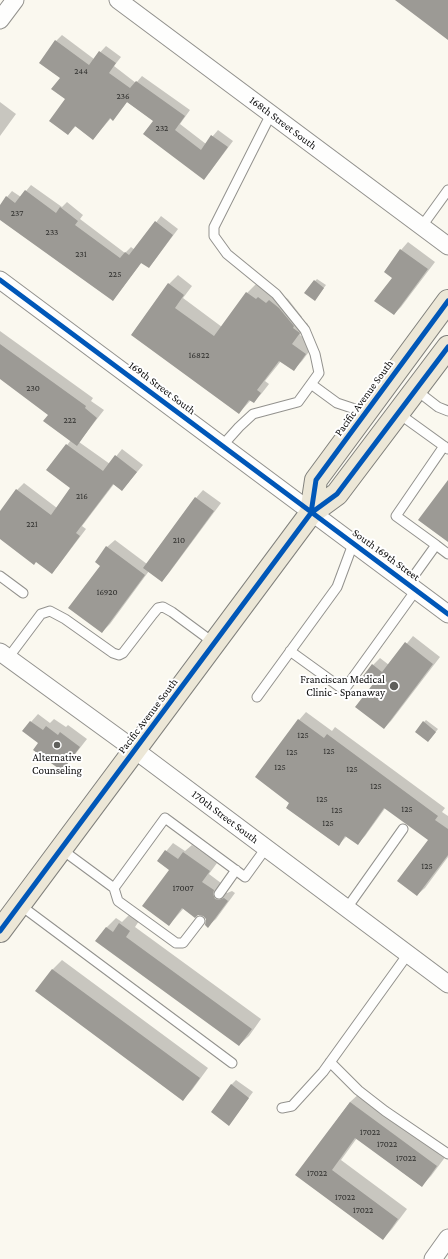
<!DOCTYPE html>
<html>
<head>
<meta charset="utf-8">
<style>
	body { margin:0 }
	canvas { display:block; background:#faf8ef }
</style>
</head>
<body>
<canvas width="448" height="1259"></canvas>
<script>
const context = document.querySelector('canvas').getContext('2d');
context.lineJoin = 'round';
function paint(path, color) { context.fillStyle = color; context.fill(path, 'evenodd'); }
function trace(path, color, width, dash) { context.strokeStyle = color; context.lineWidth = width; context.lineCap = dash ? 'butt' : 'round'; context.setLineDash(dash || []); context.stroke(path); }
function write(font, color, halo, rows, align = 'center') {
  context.font = font + ' "Crimson Pro",serif'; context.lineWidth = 4; context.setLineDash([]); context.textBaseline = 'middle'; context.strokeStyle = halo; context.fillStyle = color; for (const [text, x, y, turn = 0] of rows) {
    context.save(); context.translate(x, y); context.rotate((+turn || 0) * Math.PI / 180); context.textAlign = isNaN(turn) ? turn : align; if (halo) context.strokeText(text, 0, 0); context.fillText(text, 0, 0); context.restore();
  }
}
const shadow = new Path2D(`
	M62 35 94 59 106 46 121 57 114 66 136 83 142 76 190 110 180 124 206 144 218 130 233 141 209 173 154 121 127 102 113 119 111 118 93 139 76 126 68 134 67 99 61 78 56 41Z
	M0 102 16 114 0 136Z
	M31 185 62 207 67 202 83 215 80 219 125 253 131 247 135 250 161 216 178 229 154 261 149 267 142 262 113 300 0 219V206L7 197 12 191 21 197Z
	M408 242 435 262 401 307 394 314 393 277 385 271 401 250Z
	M178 275 192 286 183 298 222 327 247 293 256 284 265 291 278 292 288 299 302 317 301 319 308 324 300 335 314 345 302 361 293 370 281 361 265 381 269 384 262 393 254 402 251 400 239 413 132 334 169 284Z
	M317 279 326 285 317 297 315 281Z
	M0 331 93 398 91 401 104 410 79 442 110 464 122 449 143 465 122 490 114 484 82 526 86 529 58 566 52 573 0 535V513L17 490 24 483 57 508 72 488 48 470 71 440 50 415 0 378Z
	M203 490 221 503 169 573 162 581 149 571 110 624 102 632 107 547 115 540 147 564 196 498Z
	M413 636 440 657 391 721 384 728 374 684 373 665 380 658 389 665Z
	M306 712 332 731 335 727 445 808 442 812 448 816V857L425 888 417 895 429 840 386 807 365 836 358 843 347 836 338 845 291 802 299 720Z
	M38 714 50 723 54 719 66 727 68 725 87 739 69 762 62 770 40 743 23 731Z
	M426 720 438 729 430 739 424 722Z
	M173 843 185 851 192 845 217 863 209 874 221 883 220 886 223 891 227 893 232 891 235 893 216 919 208 926 207 919 204 915 184 908 169 925 170 870 158 861Z
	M130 914 139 921 135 927 261 1019 249 1036 239 1045 106 928 116 918 122 922Z
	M62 960 208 1068 192 1090 183 1099 37 991 53 969Z
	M236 1080 253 1092 229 1124 231 1085Z
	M360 1093 446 1156 431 1176 421 1186 357 1138 341 1160 407 1209 392 1229 383 1239 297 1175 350 1102Z`);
const building = new Path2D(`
	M395 0H448V40Z
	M55 40 89 65 99 51 116 63 109 73 130 88 136 81 185 116 175 130 201 150 211 135 228 147 204 180 143 134 153 121 127 102 113 121 110 118 93 140 75 126 68 135 49 121 65 99 51 89 60 78 39 63Z
	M25 190 56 213 60 207 78 221 75 225 120 258 125 252 129 255 155 221 173 235 149 268 141 263 113 301 0 220V205L6 196 15 203Z
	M400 249 428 269 394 315 374 301 392 278 384 272Z
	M314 280 324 288 315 301 304 293Z
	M168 283 184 295 175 308 214 336 246 292 256 299 258 297 266 303 269 300 279 308 294 326 293 328 300 333 292 344 306 354 294 371 279 361 257 390 261 393 254 403 249 400 239 414 131 335Z
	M0 344 86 406 85 408 97 418 77 446 43 421 48 415 0 379Z
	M66 444 103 471 115 455 137 472 122 491 113 484 76 533 80 536 52 574 36 562 34 565 0 539V511L16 489 51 515 70 488 46 470Z
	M448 480V542L418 520Z
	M195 497 214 511 162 582 143 568Z
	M106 546 145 575 102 633 68 608 100 566 95 562Z
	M405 642 433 664 384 729 355 707 373 684 363 676 372 664 382 672Z
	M298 719 324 738 327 734 438 816 435 820 448 829V855L417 896 397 881 428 840 384 808 358 845 345 836 339 846 286 808 289 803 255 777Z
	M30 721 43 730 46 726 58 735 60 732 80 747 62 771 33 750 38 743 22 731Z
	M423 721 436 732 428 742 415 732Z
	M165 850 178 859 183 852 210 871 202 882 214 890 213 894 215 899 219 900 224 898 228 901 208 928 205 925 206 919 203 916 198 915 195 918 182 908 169 926 142 906 169 870 157 861Z
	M119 923 130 931 126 937 252 1029 239 1046 95 941 106 927 113 932Z
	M52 969 200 1078 183 1101 35 991Z
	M231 1084 249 1098 229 1126 211 1112Z
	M350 1102 437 1166 422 1187 355 1138 332 1170 398 1219 383 1240 295 1175Z`);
const lane = new Path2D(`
	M422 226 448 190
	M311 384 337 403 355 409 363 416
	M416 390 438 407 448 411
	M398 413 448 449
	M222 446 239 427 253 414 298 402 319 373 315 354 305 330 276 294 227 254 214 236V227L271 114
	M436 545 448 554
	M0 576 23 593
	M408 584 436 545 396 516 444 446
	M290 651 344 690 416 590
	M8 658 41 614 50 611 65 619 113 653 119 655 123 653 153 614 158 608 163 607 172 612 214 643
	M257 697 337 587 353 544
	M61 849 114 888 165 818 245 877 266 848
	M114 888 118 901 176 943H183L200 921
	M219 894 236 870
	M20 905 232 1063
	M347 908 403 829
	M330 1062 358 1090 385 1111 448 1154
	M282 1108 292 1106 323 1072 408 954`);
const street = new Path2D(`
	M118 0 448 246
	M0 20 15 0
	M0 280 448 614
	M0 652 135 750 448 984
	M433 1259 448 1238`);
const primary = new Path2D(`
	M311 513 316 480 448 301
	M0 931 311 513 337 494 448 347`);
const cycleway = new Path2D(`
	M0 280 448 614
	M311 513 316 480 448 301
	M0 931 311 513 337 494 448 347`);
const markers = [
	[394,686,5,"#5f5f5b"],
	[57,745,4,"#5f5f5b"]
];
const numberNames = [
	["244",81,71],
	["236",123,96],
	["232",162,128],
	["237",17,213],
	["233",52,232],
	["231",81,254],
	["225",115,274],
	["16822",199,355],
	["230",33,388],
	["222",70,420],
	["216",82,496],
	["221",32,524],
	["210",179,540],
	["16920",107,592],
	["125",303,735],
	["125",329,751],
	["125",292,752],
	["125",280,767],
	["125",352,769],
	["125",376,786],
	["125",322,799],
	["125",407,809],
	["125",337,810],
	["125",328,823],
	["125",427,866],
	["17007",183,888],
	["17022",370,1132],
	["17022",387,1144],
	["17022",406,1158],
	["17022",317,1173],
	["17022",345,1197],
	["17022",363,1210]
];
const streetNames = [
	["168th Street South",283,123,37],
	["169th Street South",162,388,37],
	["Pacific Avenue South",364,398,-54],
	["South 169th Street",386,555,36],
	["Pacific Avenue South",148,716,-53],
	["170th Street South",225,817,37]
];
const poiNames = [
	["Franciscan Medical",385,680],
	["Clinic - Spanaway",385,693],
	["Alternative",57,758,"center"],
	["Counseling",57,771,"center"]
];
paint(shadow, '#0003');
paint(building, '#9c9a95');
trace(lane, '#93928e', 11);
trace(street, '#93928e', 19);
trace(primary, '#80807c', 24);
trace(lane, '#fefefd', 9);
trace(street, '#fefefd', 17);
trace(primary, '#ece7d7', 22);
trace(cycleway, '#0057b8', 5);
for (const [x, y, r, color] of markers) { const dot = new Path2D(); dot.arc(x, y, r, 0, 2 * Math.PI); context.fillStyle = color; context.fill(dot); trace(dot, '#fff', 1.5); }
write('9px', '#30302e', null, numberNames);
write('11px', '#0c0c0c', '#fff', streetNames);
write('11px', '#0c0c0c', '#fff', poiNames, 'right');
</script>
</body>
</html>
